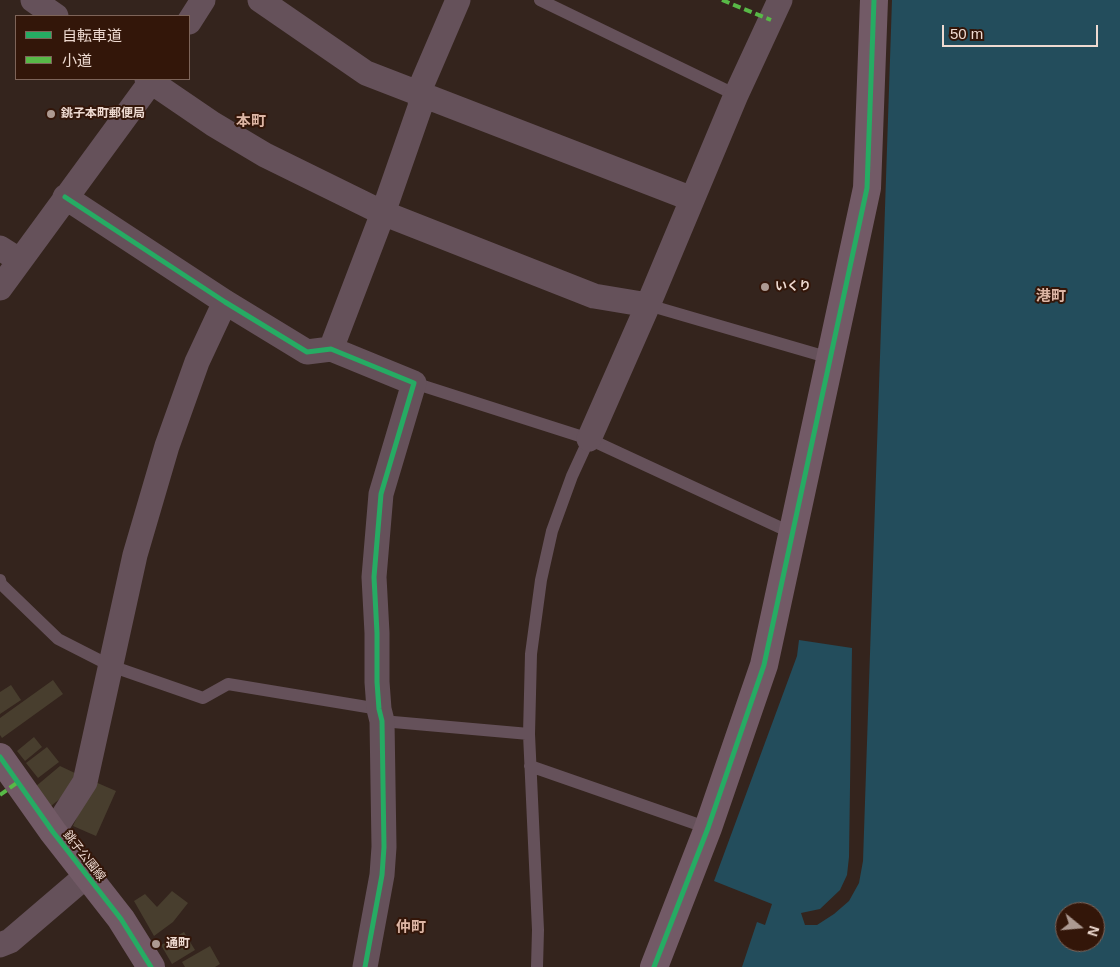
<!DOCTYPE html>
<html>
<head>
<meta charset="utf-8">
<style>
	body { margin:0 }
	#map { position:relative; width:1120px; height:967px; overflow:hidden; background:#34241d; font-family:Helvetica,"Noto Sans JP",sans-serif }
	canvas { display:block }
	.legend { position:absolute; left:15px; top:15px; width:175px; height:65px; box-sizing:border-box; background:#331609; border:1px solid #7e6459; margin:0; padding:6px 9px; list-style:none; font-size:15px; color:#eedad1 }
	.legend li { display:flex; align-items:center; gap:10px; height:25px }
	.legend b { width:25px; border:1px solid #7e6459 }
	.north { position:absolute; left:1055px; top:902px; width:50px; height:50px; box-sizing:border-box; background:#331609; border:1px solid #7e6459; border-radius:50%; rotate:107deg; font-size:14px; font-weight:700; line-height:20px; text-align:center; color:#eedad1 }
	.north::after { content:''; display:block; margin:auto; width:18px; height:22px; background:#ad9a92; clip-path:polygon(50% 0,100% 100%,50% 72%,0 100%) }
	.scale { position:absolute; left:942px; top:25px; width:156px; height:22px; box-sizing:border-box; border:2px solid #eedad1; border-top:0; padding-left:6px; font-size:15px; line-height:18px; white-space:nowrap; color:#eedad1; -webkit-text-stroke:4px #331609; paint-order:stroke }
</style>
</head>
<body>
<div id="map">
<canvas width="1120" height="967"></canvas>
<ul class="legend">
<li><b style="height:6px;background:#26ab63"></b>自転車道</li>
<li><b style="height:6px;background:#58b947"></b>小道</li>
</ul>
<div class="north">N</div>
<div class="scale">50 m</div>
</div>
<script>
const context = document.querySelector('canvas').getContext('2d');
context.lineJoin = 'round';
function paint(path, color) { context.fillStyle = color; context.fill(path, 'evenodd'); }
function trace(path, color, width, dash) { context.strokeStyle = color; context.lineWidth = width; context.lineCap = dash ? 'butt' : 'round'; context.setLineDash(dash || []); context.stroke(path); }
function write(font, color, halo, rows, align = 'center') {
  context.font = font + ' Helvetica,"Noto Sans JP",sans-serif'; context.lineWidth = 4; context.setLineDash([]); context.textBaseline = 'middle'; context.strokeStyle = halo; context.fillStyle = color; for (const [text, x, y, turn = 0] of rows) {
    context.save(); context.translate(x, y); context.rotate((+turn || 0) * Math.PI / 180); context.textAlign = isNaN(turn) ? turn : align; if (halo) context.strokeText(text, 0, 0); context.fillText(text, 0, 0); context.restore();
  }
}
const water = new Path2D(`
	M892 0H1120V967H742L757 922 765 925 772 904 714 881 797 656 799 640 852 648 849 857 847 875 840 890 820 909 801 913 805 925H817L834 914 849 901 859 883 863 861ZM1065 912H1095V942H1065Z`);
const building = new Path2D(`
	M53 680 63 694 2 738 0 735V718Z
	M11 685 21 700 0 714V692Z
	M34 737 42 747 25 761 17 751Z
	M47 747 59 762 38 778 26 763Z
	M60 766 77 774 73 788 51 806 35 787Z
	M93 781 116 791 96 836 73 826Z
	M172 891 188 903 173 922 154 936 134 901 145 894 157 907Z
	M184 932 195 950 172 964 161 945Z
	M210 946 220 964 215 967H185L182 962Z`);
const lane = new Path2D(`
	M540 0 736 95
	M648 305 830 358
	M414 383 589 439 792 533
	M0 580 1 584 58 639 111 666 203 698 228 684 379 709
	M382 721 529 734
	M530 766 708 828
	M537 967 538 930 529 734 531 654 541 580 552 531 572 476 589 439`);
const street = new Path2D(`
	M33 0 56 16
	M260 0 366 73 692 199
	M189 22 203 0
	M147 79 213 124 265 155 383 213 594 296 648 305
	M65 197 225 302 307 352 331 349 414 383 381 494 374 577 377 633V682L379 709 382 721 384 847 382 875 365 967
	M0 248 19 260
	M0 288 153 79
	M331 349 383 213 420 107 422 84 458 0
	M589 439 648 305 736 95 780 0
	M53 832 85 782 135 555 167 446 197 362 225 302
	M0 945 10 941 86 876`);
const secondary = new Path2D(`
	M0 757 53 832 121 919 151 967
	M654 967 708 828 764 665 867 188 874 0`);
const quiet = new Path2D(`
	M722 0 771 20
	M0 795 18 782`);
const cycleway = new Path2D(`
	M65 197 225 302 307 352 331 349 414 383 381 494 374 577 377 633V682L379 709 382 721 384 847 382 875 365 967
	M0 757 53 832 121 919 151 967
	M654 967 708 828 764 665 867 188 874 0`);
const markers = [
	[51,114,5,"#ad9a92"],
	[765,287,5,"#ad9a92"],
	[156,944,5,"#ad9a92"]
];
const poiNames = [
	["銚子本町郵便局",61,114],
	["いくり",775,287],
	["通町",166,944]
];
const streetNames = [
	["銚子公園線",84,856,52]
];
const quarterNames = [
	["本町",251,122],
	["港町",1051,297],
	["仲町",411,928]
];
paint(water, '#234d5c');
paint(building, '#483e2e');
trace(lane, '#65515a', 12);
trace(street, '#65515a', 25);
trace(secondary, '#725a66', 28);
trace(quiet, '#58b947', 4, [8, 4]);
trace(cycleway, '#26ab63', 5);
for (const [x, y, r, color] of markers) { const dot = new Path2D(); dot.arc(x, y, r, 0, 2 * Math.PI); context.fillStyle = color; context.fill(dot); trace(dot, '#331609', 2); }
write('bold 12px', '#eedad1', '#331609', poiNames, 'left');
write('12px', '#eedad1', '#331609', streetNames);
write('bold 15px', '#ddb6a5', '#331609', quarterNames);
</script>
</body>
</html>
